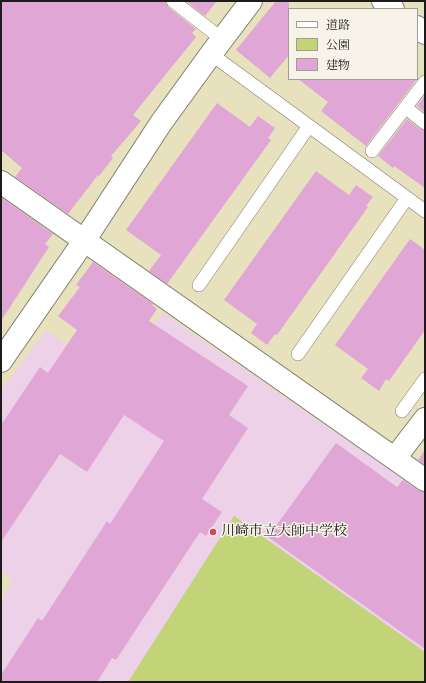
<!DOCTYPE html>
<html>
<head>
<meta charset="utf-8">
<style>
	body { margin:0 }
	#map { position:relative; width:426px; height:683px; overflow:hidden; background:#e7e1be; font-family:"IM FELL Double Pica","Noto Serif JP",serif }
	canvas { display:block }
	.frame { position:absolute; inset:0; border:2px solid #1c1c1c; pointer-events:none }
	.legend { position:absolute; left:288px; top:8px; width:130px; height:72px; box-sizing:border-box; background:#f7f3e8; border:1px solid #9f9d96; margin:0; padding:5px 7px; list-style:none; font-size:12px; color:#1c1c1c }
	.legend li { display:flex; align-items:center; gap:8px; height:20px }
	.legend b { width:20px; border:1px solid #9f9d96 }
</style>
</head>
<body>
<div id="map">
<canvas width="426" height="683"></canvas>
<div class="frame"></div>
<ul class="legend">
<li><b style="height:5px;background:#fff"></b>道路</li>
<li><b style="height:11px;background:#c2d477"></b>公園</li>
<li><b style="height:11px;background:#e0a7d6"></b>建物</li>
</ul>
</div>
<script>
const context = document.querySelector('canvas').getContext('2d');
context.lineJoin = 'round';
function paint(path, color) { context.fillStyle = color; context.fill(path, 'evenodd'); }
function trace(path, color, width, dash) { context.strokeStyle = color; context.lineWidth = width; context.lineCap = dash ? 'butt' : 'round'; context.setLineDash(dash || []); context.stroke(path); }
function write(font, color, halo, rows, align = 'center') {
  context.font = font + ' "IM FELL Double Pica","Noto Serif JP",serif'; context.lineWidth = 3; context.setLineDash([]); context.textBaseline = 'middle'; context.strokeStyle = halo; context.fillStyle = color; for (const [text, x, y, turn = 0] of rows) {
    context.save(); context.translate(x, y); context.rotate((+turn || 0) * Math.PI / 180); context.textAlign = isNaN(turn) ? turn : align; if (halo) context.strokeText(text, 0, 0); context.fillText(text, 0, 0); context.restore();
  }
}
const built = new Path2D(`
	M163 313 425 494V682H1V603L13 580 1 571V391L46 330 113 378Z`);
const green = new Path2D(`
	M234 516 425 652V682H128Z`);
const building = new Path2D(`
	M1 1H165L168 7 196 29 192 33 196 37 133 115 141 121 111 156 113 158 99 176 98 175 68 214 15 177 22 168 1 150Z
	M186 1H217L205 16Z
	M276 1H289V55L270 78 236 50Z
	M298 79H417L366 146 321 111 328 102Z
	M425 95V113L417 106Z
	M217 103 250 127 258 116 275 128 268 138 271 140 167 284 149 271 161 255 126 230Z
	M407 119 420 129 425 131V188L394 166 393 168 378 156Z
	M316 171 349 195 356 185 373 197 366 206 368 207 277 335 275 334 267 345 251 333 257 324 224 300Z
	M1 197 53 234 45 244 49 247 1 321Z
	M410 239 425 250V330L389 381 386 379 379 391 361 378 368 369 335 345Z
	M93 262 153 304 152 305 157 309 149 321 248 386 229 415 248 428 202 499 222 512 206 536 200 532 116 660 112 658 97 682H1V675L38 618 42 621 107 521 110 524 164 441 124 415 87 472 60 454 1 542V425L40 367 48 373 77 330 58 316 80 287 76 285Z
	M336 443 397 487 403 480 418 490 425 492V649L268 537Z
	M425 450V465L418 460Z`);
const service = new Path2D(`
	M173 1 222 39
	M211 54 425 211
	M406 108 425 123
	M372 151 425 82
	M199 285 309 126
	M298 354 407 198
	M402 411 425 379`);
const minor = new Path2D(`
	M383 1 393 9
	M417 27 425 33
	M1 182 425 480
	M1 361 84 241 161 123 211 54 251 1
	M395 458 425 419`);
const markers = [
	[213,532,4,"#d1495b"]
];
const poiNames = [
	["川崎市立大師中学校",221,532]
];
paint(built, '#ecd1e9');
paint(green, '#c2d477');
paint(building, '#e0a7d6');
trace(service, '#827e6d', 14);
trace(minor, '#827e6d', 24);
trace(service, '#fff', 13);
trace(minor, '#fff', 22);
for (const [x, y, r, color] of markers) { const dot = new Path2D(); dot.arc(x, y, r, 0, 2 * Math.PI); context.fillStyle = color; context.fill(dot); trace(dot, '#f7f3e8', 1.5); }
write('14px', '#1c1c1c', '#f7f3e8', poiNames, 'left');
</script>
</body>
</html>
